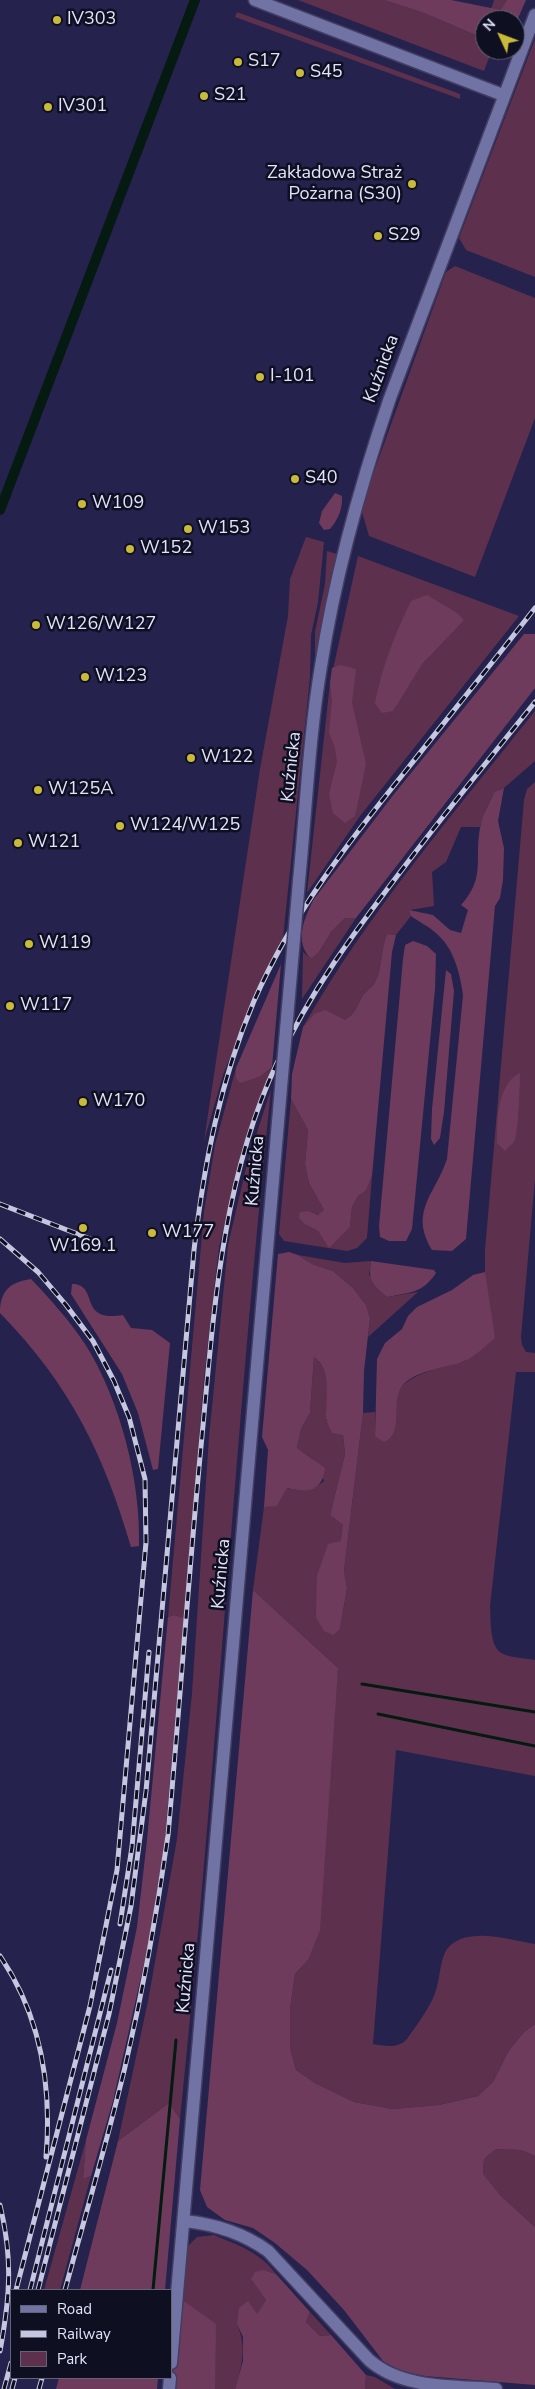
<!DOCTYPE html>
<html>
<head>
<meta charset="utf-8">
<style>
	body { margin:0 }
	#map { position:relative; width:535px; height:2389px; overflow:hidden; background:#25224d; font-family:"Nunito Sans",sans-serif }
	canvas { display:block }
	.legend { position:absolute; left:10px; top:2289px; width:162px; height:90px; box-sizing:border-box; background:#0f0f22; border:1px solid #636478; margin:0; padding:6px 9px; list-style:none; font-size:15px; color:#e2e3fa }
	.legend li { display:flex; align-items:center; gap:10px; height:25px }
	.legend b { width:25px; border:1px solid #636478 }
	.north { position:absolute; left:475px; top:10px; width:50px; height:50px; box-sizing:border-box; background:#0f0f22; border:1px solid #636478; border-radius:50%; rotate:313deg; font-size:14px; font-weight:700; line-height:20px; text-align:center; color:#e2e3fa }
	.north::after { content:''; display:block; margin:auto; width:18px; height:22px; background:#c9ba3a; clip-path:polygon(50% 0,100% 100%,50% 72%,0 100%) }
</style>
</head>
<body>
<div id="map">
<canvas width="535" height="2389"></canvas>
<ul class="legend">
<li><b style="height:6px;background:#7273a5"></b>Road</li>
<li><b style="height:6px;background:#c5c6e0"></b>Railway</li>
<li><b style="height:14px;background:#5d314d"></b>Park</li>
</ul>
<div class="north">N</div>
</div>
<script>
const context = document.querySelector('canvas').getContext('2d');
context.lineJoin = 'round';
function paint(path, color) { context.fillStyle = color; context.fill(path, 'evenodd'); }
function trace(path, color, width, dash) { context.strokeStyle = color; context.lineWidth = width; context.lineCap = dash ? 'butt' : 'round'; context.setLineDash(dash || []); context.stroke(path); }
function write(font, color, halo, rows, align = 'center') {
  context.font = font + ' "Nunito Sans",sans-serif'; context.lineWidth = 5; context.setLineDash([]); context.textBaseline = 'middle'; context.strokeStyle = halo; context.fillStyle = color; for (const [text, x, y, turn = 0] of rows) {
    context.save(); context.translate(x, y); context.rotate((+turn || 0) * Math.PI / 180); context.textAlign = isNaN(turn) ? turn : align; if (halo) context.strokeText(text, 0, 0); context.fillText(text, 0, 0); context.restore();
  }
}
const green = new Path2D(`
	M298 0H384L424 13 485 39V50H492L484 71Z
	M494 0H507L501 11 491 9Z
	M237 12 460 94V99L235 17Z
	M535 39V277L466 250 459 238Z
	M455 266 535 298V418L475 577 369 536 362 512 367 491 446 272Z
	M306 537 324 542 318 602 311 635 310 677 283 938 260 983 223 1075 204 1141 260 769 288 616 290 579Z
	M327 551 337 554 315 660V632L325 584Z
	M358 556 519 616 360 816 307 893 330 683Z
	M535 711V761L504 788 494 792C489 804 483 813 480 827H461L446 862 432 872 434 906 410 910 411 916 396 935 387 934C380 950 383 969 374 984 371 988 366 991 363 995 356 1007 357 1012 345 1020L335 1016 314 1014 303 1027C367 914 454 813 535 711Z
	M535 782V1179L521 1337 522 1345 526 1352 535 1353V1372H516L490 1606C491 1618 489 1644 500 1652 507 1658 526 1658 535 1660V1776L396 1750 373 2044C385 2046 398 2049 407 2039 416 2026 432 2005 436 1990 440 1978 440 1959 447 1949 466 1925 510 1940 535 1944V2024L523 2033 508 2052 493 2082 478 2096 439 2105 393 2109 354 2102 315 2083 296 2070 290 2048V2009L295 1974 308 1960 338 1668 253 1590 264 1507 277 1505 287 1488C302 1492 312 1491 324 1481L314 1460 297 1448 301 1429 310 1413 314 1357C331 1368 328 1402 326 1420L343 1435 345 1454 330 1515 343 1525 340 1629 347 1588 344 1571 363 1413 375 1412V1436L394 1431C395 1421 393 1405 396 1396 405 1372 445 1368 467 1360L485 1272V1250L524 800 527 789Z
	M345 918H356L302 999 303 952 311 959 319 952 331 932Z
	M272 1067 243 1148 219 1247 204 1379 184 1618 174 1615 168 1617 204 1212 215 1145 236 1068V1078L261 1076Z
	M271 1089C235 1432 216 1776 180 2119L169 2103 118 2141 148 2001 177 1839 192 1693 209 1437 228 1245 247 1164Z
	M291 1099 308 1130 305 1164 309 1183 324 1210 319 1215 309 1211 306 1225 318 1231 329 1247 350 1227 352 1207 358 1196 366 1189 372 1176 367 1238 357 1248 347 1251 284 1241 279 1234Z
	M298 1255 345 1263 371 1261 369 1275 387 1297 418 1292 368 1337 370 1318 366 1305 353 1288 333 1271 312 1264Z
	M86 2140 83 2179 91 2176 60 2290H44Z
	M496 2149 521 2150 535 2156V2227L500 2195 483 2175 484 2159Z
	M214 2235C236 2244 261 2253 276 2274L264 2270 252 2280 266 2300 257 2315 253 2309 237 2324C247 2347 242 2366 235 2389H215V2324L177 2296 181 2253 197 2237Z
	M310 2312 331 2335 320 2336 306 2322Z
	M366 2375 375 2377 395 2389H365Z`);
const forest = new Path2D(`
	M384 0H451L501 10 507 0H526L515 25V20H485V39L424 13Z
	M335 493 342 496C343 508 338 520 330 529L324 530 319 523 322 511Z
	M427 595 457 613 464 620 422 664 393 711 382 713 375 703C382 667 395 634 411 601Z
	M524 634H535V688L356 918H345L331 932 319 952 311 959C294 942 304 918 314 899L394 794Z
	M340 665 356 669 352 703 366 764 355 816 345 823 333 813 329 794 337 762 335 748 329 733 332 701 330 683 332 668Z
	M504 788 498 821 504 848 503 880 500 898 495 906 466 1239 452 1251 432 1250C409 1211 435 1195 447 1159L463 995C460 973 454 949 437 934 430 927 419 922 411 916L409 910 433 915 450 930 461 933 468 910 461 905C486 877 474 861 480 828 482 814 489 805 494 792Z
	M387 934 396 935 392 952 372 1176 366 1190 358 1196 352 1207 350 1227 329 1248 318 1231 306 1225 299 1218 300 1212 309 1211 318 1215 324 1210 309 1183 305 1164 308 1130 291 1099 292 1074 303 1027 314 1014 325 1010 345 1020C357 1012 356 1007 363 995 366 991 371 988 374 984 383 969 380 950 387 934Z
	M413 941 427 946 436 954 435 989 412 1229 406 1241H389L380 1237 379 1226 403 959 405 945Z
	M281 964 272 1067 261 1076 240 1083 236 1078V1068Z
	M446 970 451 974 454 991 444 1112 440 1138 434 1145 431 1139 432 1109Z
	M520 1073C520 1084 518 1136 514 1142 512 1145 507 1148 505 1151L497 1143C497 1121 497 1084 520 1073Z
	M289 1252 298 1255 312 1264 333 1271 353 1288 366 1305 370 1318 364 1371 363 1413 344 1571 347 1588 340 1629 333 1635 324 1631 316 1617 317 1576 328 1544 341 1541 343 1525 330 1515 345 1454 343 1435 332 1433C330 1428 327 1423 326 1418 326 1400 332 1369 314 1357L310 1413 301 1429 297 1448 325 1468C322 1492 308 1493 287 1488L277 1506 264 1507 268 1450 262 1437 278 1254Z
	M371 1261 434 1270 436 1273C422 1294 410 1292 387 1297 372 1283 368 1282 371 1261Z
	M485 1272 495 1338C486 1345 475 1357 464 1361 445 1369 419 1369 404 1384 388 1399 406 1433 384 1442L375 1436 377 1359 385 1343 402 1329 408 1316 417 1307 452 1290 473 1275Z
	M31 1279C50 1299 70 1321 85 1344 120 1399 141 1481 139 1546L131 1547C103 1452 70 1385 0 1313 0 1292 9 1282 31 1279Z
	M72 1284C100 1284 77 1323 123 1315L131 1328 152 1330 170 1343 158 1469 153 1470 138 1413 122 1374 71 1294Z
	M253 1590 338 1668 320 1930 308 1960 295 1974 290 2009V2048L296 2070 315 2083 354 2102 393 2109 439 2105 478 2096 493 2082 508 2052 523 2033 535 2024V2156L521 2150 496 2149 484 2159 483 2174 500 2195 535 2227V2385L425 2376 400 2371 383 2361 344 2310 307 2270 275 2243 253 2228 225 2220 207 2207 200 2190Z
	M174 1615 184 1618 165 1839 150 1937 113 2101 91 2176 83 2179 86 2140 117 2023 137 1927 147 1840 168 1617Z
	M169 2103 180 2119 165 2290H80L118 2141Z
	M264 2270 276 2274 310 2312 306 2322 320 2336 331 2335 366 2375 365 2389H235L243 2361V2337L237 2324 239 2308 248 2301 257 2314 266 2300 251 2279 255 2272Z
	M177 2296 216 2324 215 2389H169Z
	M59 2378H158L157 2389H56Z`);
const stream = new Path2D(`
	M362 1684 535 1712
	M378 1714 535 1746
	M153 2290 176 2040`);
const canal = new Path2D(`
	M0 510 195 0`);
const minor = new Path2D(`
	M255 0 503 95
	M299 881C306 810 309 737 321 666 335 575 360 486 390 398L535 15
	M184 2221C214 2224 243 2233 268 2251L369 2360C402 2389 454 2386 496 2389
	M171 2363 278 1122
	M169 2389 170 2378`);
const rail = new Path2D(`
	M0 1204 93 1240
	M0 1239 38 1272 66 1305 93 1341 114 1381 129 1417 145 1479 146 1542 117 1870 90 2006 16 2290
	M120 1924 132 1847 149 1652
	M0 1956C41 2016 52 2086 46 2157
	M0 2205C13 2259 10 2297 0 2351
	M30 2290 111 1970
	M38 2290 109 2014 131 1906 146 1791 194 1250C204 1164 220 1081 254 1001 292 914 349 841 408 768 450 715 493 662 535 608
	M65 2290C85 2216 107 2142 125 2067 143 1990 157 1913 168 1835 180 1702 189 1569 202 1436 214 1309 222 1180 277 1063 311 990 353 934 401 871 444 814 490 758 535 702
	M4 2389 11 2363
	M12 2389 15 2378
	M39 2389 42 2378`);
const minorBridge = new Path2D(`
	M278 1122 299 881`);
const markers = [
	[57,20,5,"#c9ba3a"],
	[238,62,5,"#c9ba3a"],
	[300,73,5,"#c9ba3a"],
	[204,96,5,"#c9ba3a"],
	[48,107,5,"#c9ba3a"],
	[412,184,5,"#c9ba3a"],
	[378,236,5,"#c9ba3a"],
	[260,377,5,"#c9ba3a"],
	[295,479,5,"#c9ba3a"],
	[82,504,5,"#c9ba3a"],
	[188,529,5,"#c9ba3a"],
	[130,549,5,"#c9ba3a"],
	[36,625,5,"#c9ba3a"],
	[85,677,5,"#c9ba3a"],
	[191,758,5,"#c9ba3a"],
	[38,790,5,"#c9ba3a"],
	[120,826,5,"#c9ba3a"],
	[18,843,5,"#c9ba3a"],
	[29,944,5,"#c9ba3a"],
	[10,1006,5,"#c9ba3a"],
	[83,1102,5,"#c9ba3a"],
	[83,1228,5,"#c9ba3a"],
	[152,1233,5,"#c9ba3a"]
];
const poiNames = [
	["IV303",67,20],
	["S17",248,62],
	["S45",310,73],
	["S21",214,96],
	["IV301",58,107],
	["Zakładowa Straż",402,174,"right"],
	["Pożarna (S30)",402,195,"right"],
	["S29",388,236],
	["I-101",270,377],
	["S40",305,479],
	["W109",92,504],
	["W153",198,529],
	["W152",140,549],
	["W126/W127",46,625],
	["W123",95,677],
	["W122",201,758],
	["W125A",48,790],
	["W124/W125",130,826],
	["W121",28,843],
	["W119",39,944],
	["W117",20,1006],
	["W170",93,1102],
	["W177",162,1233],
	["W169.1",83,1247,"center"]
];
const streetNames = [
	["Kuźnicka",382,369,-70],
	["Kuźnicka",292,767,-84],
	["Kuźnicka",256,1171,-85],
	["Kuźnicka",222,1574,-85],
	["Kuźnicka",187,1978,-85]
];
paint(green, '#5d314d');
paint(forest, '#6f3b5c');
trace(stream, '#051a11', 3);
trace(canal, '#051a11', 10);
trace(minor, '#423d62', 15);
trace(minor, '#7273a5', 12);
trace(rail, '#c5c6e0', 5);
trace(rail, '#0f0f22', 3, [9]);
trace(minorBridge, '#423d62', 15, []);
trace(minorBridge, '#7273a5', 12);
for (const [x, y, r, color] of markers) { const dot = new Path2D(); dot.arc(x, y, r, 0, 2 * Math.PI); context.fillStyle = color; context.fill(dot); trace(dot, '#0f0f22', 2); }
write('18px', '#e2e3fa', '#0f0f22', poiNames, 'left');
write('18px', '#e2e3fa', '#0f0f22', streetNames);
</script>
</body>
</html>
